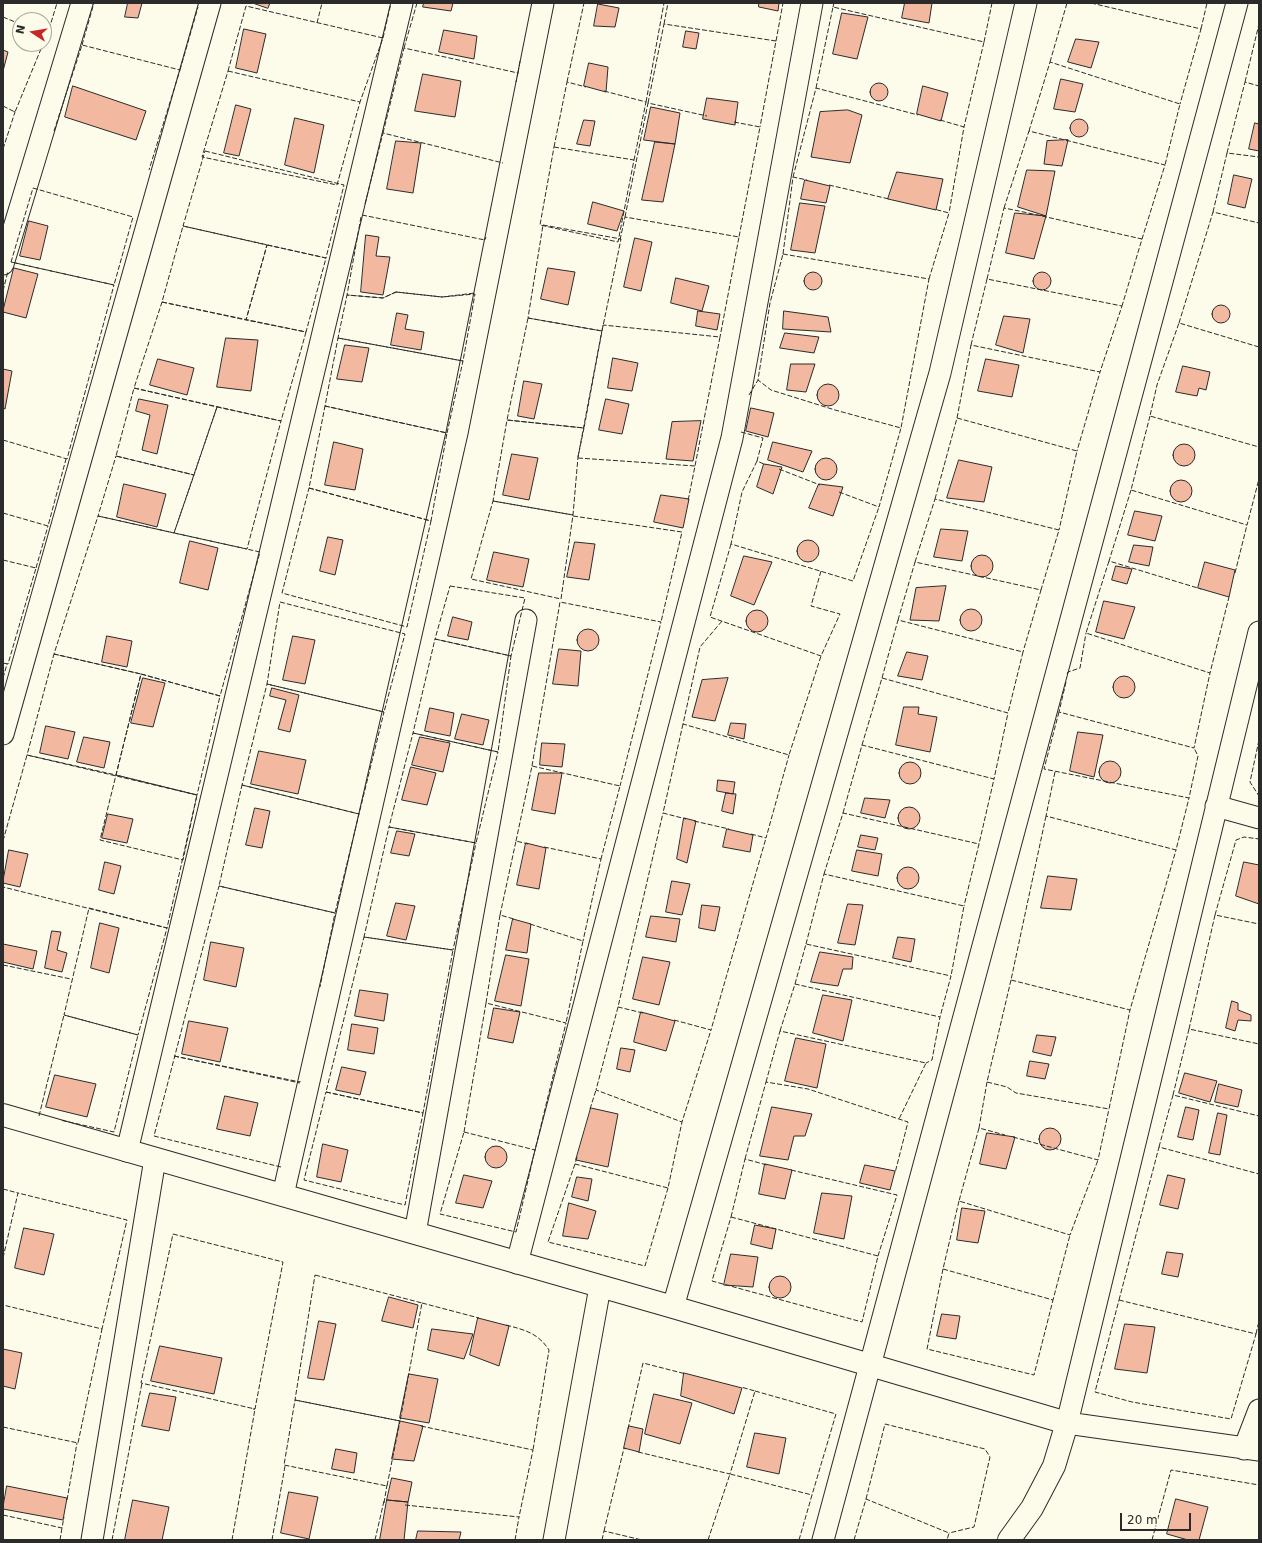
<!DOCTYPE html>
<html>
<head>
<meta charset="utf-8">
<style>
	body { margin:0 }
	#map { position:relative; width:1262px; height:1543px; overflow:hidden; background:#fdfbea; font-family:"DejaVu Sans",sans-serif }
	canvas { display:block }
	.frame { position:absolute; inset:0; border:4px solid #2b2b2b; pointer-events:none }
	.north { position:absolute; left:12px; top:12px; width:40px; height:40px; box-sizing:border-box; background:#fdfbea; border:1px solid #a9a89e; border-radius:50%; rotate:282deg; font-size:11px; font-weight:700; line-height:16px; text-align:center; color:#2b2b2b }
	.north::after { content:''; display:block; margin:auto; width:14px; height:18px; background:#c62828; clip-path:polygon(50% 0,100% 100%,50% 72%,0 100%) }
	.scale { position:absolute; left:1120px; top:1513px; width:71px; height:18px; box-sizing:border-box; border:2px solid #2b2b2b; border-top:0; padding-left:5px; font-size:12px; line-height:14px; white-space:nowrap; color:#2b2b2b; -webkit-text-stroke:3px #fdfbea; paint-order:stroke }
</style>
</head>
<body>
<div id="map">
<canvas width="1262" height="1543"></canvas>
<div class="frame"></div>
<div class="north">N</div>
<div class="scale">20 m</div>
</div>
<script>
const context = document.querySelector('canvas').getContext('2d');
context.lineJoin = 'round';
function paint(path, color) { context.fillStyle = color; context.fill(path, 'evenodd'); }
function trace(path, color, width, dash) { context.strokeStyle = color; context.lineWidth = width; context.lineCap = dash ? 'butt' : 'round'; context.setLineDash(dash || []); context.stroke(path); }
const building = new Path2D(`
	M128 3H142L138 18 125 17Z
	M253 3H270L268 8Z
	M424 3H453L451 11 423 7Z
	M759 3H779L778 11 759 7Z
	M905 3H932L929 23 902 18Z
	M598 4 619 8 615 27 594 26Z
	M842 13 868 17 857 59 833 54Z
	M244 29 266 34 257 73 236 68Z
	M444 30 477 36 474 59 439 52Z
	M686 31 699 33 696 49 683 47Z
	M1076 39 1099 42 1091 68 1068 62Z
	M3 50 8 52 3 71Z
	M589 63 608 67 606 92 584 86Z
	M423 74 461 81 455 117 415 111Z
	M1061 79 1083 84 1075 112 1054 109Z
	M870 92a9 9 0 1 1 18 0a9 9 0 1 1-18 0Z
	M73 86 146 111 136 140 65 117Z
	M923 86 948 93 941 121 917 114Z
	M707 98 738 102 735 125 703 119Z
	M236 105 251 109 239 156 224 153Z
	M651 107 680 113 675 144 644 140Z
	M848 110 862 115 850 163 811 157 820 112Z
	M295 118 324 125 314 173 285 165Z
	M1070 128a9 9 0 1 1 18 0a9 9 0 1 1-18 0Z
	M584 120 595 121 590 146 577 144Z
	M1255 123 1259 124V151L1249 149Z
	M1068 140 1062 166 1044 164 1047 141Z
	M396 141 421 143 413 193 387 189Z
	M655 142 675 144 663 202 642 200Z
	M1027 170 1055 171 1046 216 1018 207Z
	M897 172 943 179 936 210 888 199Z
	M1234 175 1252 179 1245 208 1228 204Z
	M805 180 830 186 826 203 801 199Z
	M593 202 624 211 617 231 588 224Z
	M800 203 825 206 815 253 791 250Z
	M1015 213 1046 216 1034 259 1006 253Z
	M29 221 48 226 40 260 20 256Z
	M366 235 379 237 376 256 390 257 383 295 361 292Z
	M635 238 652 242 641 291 624 287Z
	M14 268 38 274 26 318 3 312Z
	M548 268 575 272 568 305 541 299Z
	M1033 281a9 9 0 1 1 18 0a9 9 0 1 1-18 0Z
	M804 281a9 9 0 1 1 18 0a9 9 0 1 1-18 0Z
	M676 278 709 286 702 311 671 303Z
	M1212 314a9 9 0 1 1 18 0a9 9 0 1 1-18 0Z
	M698 311 720 314 717 330 696 326Z
	M784 311 828 317 831 332 783 329Z
	M397 313 408 315 405 329 424 332 421 350 391 345Z
	M1004 316 1030 319 1023 353 996 345Z
	M785 333 819 337 814 353 780 348Z
	M226 338 258 340 251 391 217 387Z
	M345 345 369 348 362 382 337 379Z
	M613 358 638 363 632 391 608 388Z
	M158 359 194 368 187 395 150 385Z
	M986 359 1019 365 1012 397 978 391Z
	M791 364H815L806 392 787 390Z
	M1183 366 1210 372 1206 390 1199 388 1197 396 1176 392Z
	M3 369 12 371 5 409 3 408Z
	M524 381 542 384 534 419 518 416Z
	M817 395a11 11 0 1 1 22 0a11 11 0 1 1-22 0Z
	M139 399 168 405 157 454 142 450 150 415 136 411Z
	M606 399 629 404 622 434 599 430Z
	M751 408 774 413 768 437 746 431Z
	M701 421 693 461 666 459 672 422Z
	M334 442 363 449 355 490 325 485Z
	M773 442 812 451 803 472 768 460Z
	M1173 455a11 11 0 1 1 22 0a11 11 0 1 1-22 0Z
	M512 454 538 458 529 500 503 495Z
	M815 469a11 11 0 1 1 22 0a11 11 0 1 1-22 0Z
	M959 460 992 467 984 502 947 498Z
	M764 464 782 467 773 494 757 487Z
	M1170 491a11 11 0 1 1 22 0a11 11 0 1 1-22 0Z
	M124 484 166 494 157 527 117 517Z
	M819 484 843 487 833 516 809 508Z
	M661 495 689 499 683 528 654 522Z
	M1135 511 1162 516 1155 541 1128 535Z
	M941 529 968 531 962 561 934 557Z
	M328 537 343 540 335 575 320 571Z
	M797 551a11 11 0 1 1 22 0a11 11 0 1 1-22 0Z
	M190 541 218 548 208 590 180 583Z
	M575 542 595 544 589 580 567 577Z
	M1134 545 1153 547 1149 566 1129 562Z
	M494 552 529 559 523 587 487 580Z
	M971 566a11 11 0 1 1 22 0a11 11 0 1 1-22 0Z
	M744 556 772 562 754 605 731 596Z
	M1205 562 1235 570 1229 597 1198 588Z
	M1116 566 1132 569 1127 584 1112 580Z
	M946 586 939 621 910 620 916 588Z
	M1104 601 1135 607 1124 639 1096 632Z
	M960 620a11 11 0 1 1 22 0a11 11 0 1 1-22 0Z
	M746 621a11 11 0 1 1 22 0a11 11 0 1 1-22 0Z
	M453 617 472 622 468 640 448 636Z
	M577 640a11 11 0 1 1 22 0a11 11 0 1 1-22 0Z
	M107 636 132 641 127 667 102 662Z
	M293 636 315 640 305 684 283 680Z
	M559 649 581 651 578 686 553 684Z
	M907 652 928 656 922 680 898 676Z
	M1113 687a11 11 0 1 1 22 0a11 11 0 1 1-22 0Z
	M143 678 165 683 153 727 131 723Z
	M728 678 715 721 692 717 702 680Z
	M272 688 299 695 290 732 278 729 286 700 270 696Z
	M904 707H919L918 714 937 717 930 752 896 745Z
	M430 708 454 713 450 736 425 731Z
	M462 714 489 720 483 745 455 739Z
	M731 723 746 724 744 739 728 735Z
	M46 726 75 732 68 759 40 753Z
	M1078 732 1103 735 1094 777 1070 771Z
	M84 737 110 742 104 768 77 762Z
	M420 737 450 743 443 772 412 765Z
	M542 743 565 744 562 767 540 765Z
	M259 751 306 760 298 794 251 784Z
	M1099 772a11 11 0 1 1 22 0a11 11 0 1 1-22 0Z
	M899 773a11 11 0 1 1 22 0a11 11 0 1 1-22 0Z
	M411 767 436 773 427 805 402 800Z
	M539 773H562L555 814 532 810Z
	M718 780 735 782 733 794 717 791Z
	M726 793 736 794 733 814 722 811Z
	M865 798 890 800 885 818 861 813Z
	M898 818a11 11 0 1 1 22 0a11 11 0 1 1-22 0Z
	M255 808 270 811 262 848 246 845Z
	M108 814 133 819 127 843 102 838Z
	M684 818 696 821 687 863 677 859Z
	M727 829 753 835 750 852 723 847Z
	M397 831 415 834 409 856 391 853Z
	M861 835 878 838 875 850 858 847Z
	M526 843 546 848 539 889 517 885Z
	M9 850 28 854 20 887 3 883Z
	M857 850 882 854 878 876 852 871Z
	M105 862 121 866 114 894 99 890Z
	M1244 862 1259 865V904L1236 896Z
	M897 878a11 11 0 1 1 22 0a11 11 0 1 1-22 0Z
	M1048 876 1077 879 1071 910 1041 908Z
	M672 881 690 884 682 915 666 912Z
	M396 903 415 906 406 940 387 936Z
	M848 904 863 905 855 945 838 943Z
	M702 905 720 907 715 931 699 928Z
	M651 916 680 919 676 942 646 937Z
	M513 919 531 924 527 953 506 950Z
	M100 923 119 928 109 973 91 968Z
	M52 931 61 932 57 950 67 953 62 972 45 968Z
	M898 937 915 939 911 962 893 958Z
	M211 942 244 948 236 987 204 980Z
	M3 944 37 951 33 969 3 962Z
	M820 952 853 957 852 969H843L838 986 811 982Z
	M506 955 529 959 521 1006 495 1001Z
	M643 957 670 962 659 1005 633 999Z
	M360 990 388 994 384 1021 355 1016Z
	M823 995 852 1000 843 1041 813 1033Z
	M1232 1001 1238 1003V1010L1251 1015V1021L1238 1020 1235 1031 1226 1028Z
	M494 1008 520 1012 513 1043 488 1038Z
	M641 1012 675 1021 666 1051 634 1042Z
	M189 1021 228 1028 220 1062 182 1054Z
	M352 1024 378 1028 374 1054 348 1050Z
	M1037 1035 1056 1037 1051 1056 1033 1052Z
	M796 1038 826 1044 817 1088 785 1081Z
	M621 1048 635 1050 630 1072 617 1069Z
	M1030 1061 1049 1064 1045 1079 1027 1076Z
	M342 1067 366 1072 360 1095 336 1090Z
	M1185 1073 1217 1081 1210 1102 1179 1093Z
	M55 1075 96 1084 87 1117 46 1107Z
	M1219 1084 1242 1090 1238 1107 1215 1102Z
	M225 1096 258 1103 250 1136 217 1129Z
	M772 1107 812 1114 805 1136H794L788 1160 760 1156Z
	M1186 1107 1199 1110 1193 1140 1178 1137Z
	M591 1108 618 1114 608 1167 576 1160Z
	M1218 1113 1227 1115 1220 1155 1209 1153Z
	M1039 1139a11 11 0 1 1 22 0a11 11 0 1 1-22 0Z
	M987 1133 1015 1137 1006 1169 980 1164Z
	M323 1144 348 1150 341 1182 317 1177Z
	M485 1157a11 11 0 1 1 22 0a11 11 0 1 1-22 0Z
	M765 1164 792 1170 785 1199 759 1194Z
	M865 1165 895 1171 890 1190 860 1183Z
	M464 1175 492 1181 483 1208 456 1203Z
	M1168 1175 1185 1179 1178 1209 1160 1205Z
	M577 1177 592 1179 588 1201 572 1197Z
	M822 1193 852 1196 844 1239 814 1233Z
	M569 1203 596 1211 588 1239 563 1236Z
	M962 1208 985 1211 978 1243 957 1240Z
	M755 1225 776 1229 772 1249 751 1244Z
	M24 1228 54 1234 44 1275 15 1268Z
	M1167 1252 1183 1254 1178 1277 1162 1274Z
	M731 1254 758 1257 753 1287 724 1285Z
	M769 1287a11 11 0 1 1 22 0a11 11 0 1 1-22 0Z
	M389 1297 418 1305 413 1328 382 1321Z
	M942 1314 960 1316 956 1339 937 1336Z
	M478 1318 509 1326 499 1366 470 1355Z
	M319 1321 336 1324 324 1380 308 1378Z
	M1125 1324 1155 1327 1147 1373 1115 1369Z
	M432 1329 473 1334 464 1359 428 1350Z
	M160 1346 222 1358 214 1394 151 1381Z
	M3 1349 22 1353 15 1389 3 1386Z
	M684 1373 742 1388 734 1414 681 1396Z
	M409 1374 438 1379 429 1423 400 1418Z
	M150 1393 176 1397 169 1431 142 1426Z
	M654 1394 692 1403 680 1444 645 1434Z
	M400 1421 423 1426 414 1461 392 1459Z
	M629 1426 643 1429 639 1452 624 1448Z
	M755 1433 786 1438 779 1474 747 1467Z
	M336 1449 357 1453 354 1473 332 1469Z
	M392 1478 412 1482 408 1502 387 1500Z
	M7 1486 67 1498 63 1520 3 1509Z
	M289 1492 318 1497 309 1539 281 1533Z
	M1176 1499 1208 1507 1199 1540H1188L1167 1534Z
	M133 1500 169 1507 162 1540H125Z
	M387 1500 408 1502 404 1540H380Z
	M418 1531 461 1532 459 1540H416Z`);
const street = new Path2D(`
	M3 264 82 3
	M1259 632 1067 1423 1259 1450
	M3 734 210 3
	M1216 806 1259 818
	M127 1151 402 3
	M283 1195 457 433 543 3
	M415 1233 526 620
	M517 1263 732 438 812 3
	M673 1307 940 373 1026 3
	M1244 1449 1259 1410
	M92 1540 155 1159
	M554 1540 600 1287
	M823 1540 1237 3`);
const secondary = new Path2D(`
	M3 1115 673 1307 1067 1423 1054 1466 1032 1508 1009 1540`);
const fence = new Path2D(`
	M1091 3 1201 29 1180 104
	M833 7 834 3
	M3 17 20 24
	M317 23 322 3
	M664 24 668 3
	M1201 29 1207 3
	M44 34 47 36 44 42
	M47 36 57 3
	M383 38 391 3
	M776 41 783 3
	M984 42 992 3
	M82 45 94 3
	M404 48 417 3
	M1050 62 1067 3
	M180 70 198 7
	M228 71 360 102 337 185 202 157Z
	M228 71 246 6 383 38 360 102
	M518 73 520 61
	M567 82 584 3
	M1245 82 1259 24
	M816 88 833 7 984 42 964 127
	M604 91 646 102 634 160
	M646 102 664 3
	M648 103 664 24 776 41 760 127
	M3 106 15 112 43 44
	M940 120 964 127 949 213
	M734 122 760 127 739 237
	M54 131 82 45 180 70 149 170
	M1029 131 1050 62 1180 104 1165 165
	M383 133 404 48 518 73 516 82
	M554 147 634 160 618 242 540 225Z
	M554 147 567 82 586 87
	M3 149 15 112 14 111
	M205 151 344 185 326 258 183 226Z
	M1227 153 1245 82 1259 86
	M793 177 816 88 918 115
	M829 185 889 199
	M33 188 133 217 114 285 11 262Z
	M365 204 383 133 503 163
	M1004 208 1029 131 1165 165 1142 239
	M1213 212 1227 153 1259 157
	M362 215 485 240 486 237
	M361 217 347 295 383 298 396 292 442 297 475 293
	M625 217 648 103 707 116
	M543 225 621 239 602 331 528 318Z
	M183 226 267 245 246 320 162 302Z
	M620 240 625 217 739 237 720 337
	M267 245 326 258 306 332 246 320Z
	M783 254 929 279 901 428 835 410 771 390 758 380 770 303Z
	M783 254 793 177 807 180
	M929 279 949 213 934 209
	M987 279 1004 208C1050 217 1096 229 1142 239L1122 306
	M3 291 8 271
	M396 292 442 297 475 294 463 361 338 338 347 295 383 298Z
	M162 302 306 332 281 421 134 388Z
	M528 318 602 331 584 428 507 420Z
	M1179 323 1213 212 1259 223
	M338 338 463 361 447 433 325 406Z
	M971 345 987 279 1122 306 1100 372
	M1259 347 1179 323 1157 385 1150 416 1259 447
	M134 388 217 407 194 475 116 456Z
	M749 395 758 380
	M325 406 447 433 431 521 309 488Z
	M217 407 281 421 247 549 174 533Z
	M1150 416 1131 490 1247 525 1259 479
	M957 418 971 345 1100 372 1077 451
	M507 420 584 428 578 457 573 515 493 501Z
	M741 432 763 438 757 461 766 465
	M3 440 67 459 114 285 11 262
	M116 456 194 475 174 533 98 516Z
	M578 457 603 325 720 337 695 466
	M578 458 695 466 688 501
	M757 461 742 492 731 544 853 581 879 507
	M779 469 820 485
	M309 488 431 521 407 627 282 593Z
	M1131 490 1109 561 1201 589
	M839 492 879 507 901 428
	M935 499 957 418 1077 451 1059 530
	M493 501 573 515 561 599 471 579Z
	M3 513 48 526 66 459
	M98 516 260 552 220 696 141 674 54 654Z
	M573 516 682 532 661 622
	M731 544 710 617 821 656 840 614 811 606 821 571
	M3 560 36 568 8 664 3 663
	M1109 561 1086 633 1210 673 1229 597
	M915 562 935 499 1059 530 1041 590
	M36 568 48 526
	M1235 573 1247 525
	M450 586 525 598 511 656 435 639Z
	M280 602 405 634 384 712 267 684Z
	M898 620 915 562 1041 590 1023 652
	M722 621 700 647 683 724 789 755 821 656
	M435 639 511 656 498 752 413 733Z
	M54 654 141 674 116 775 27 755Z
	M141 674 220 696 197 795 116 775Z
	M1067 674 1068 672 1080 668 1086 633
	M3 678 7 664
	M882 678 898 620 1023 652 1008 713
	M1066 682 1059 712 1194 748 1210 673
	M267 684 384 712 359 814 242 785Z
	M1059 712 1044 769 1189 798 1198 756 1194 748
	M683 724 663 813 686 819
	M413 733 498 752 476 843 389 827Z
	M1259 740 1250 782 1259 796
	M862 745 882 678 1008 713 994 779
	M532 766 560 602 661 622 620 786
	M1055 772 1046 816 1176 850 1189 798
	M116 775 197 795 183 860 100 840Z
	M242 785 359 814 335 913 219 886Z
	M843 813 862 745 994 779 979 844
	M1046 816 1011 980 1130 1010 1176 850
	M694 821 729 829
	M389 827 476 843 453 950 364 937Z
	M751 834 766 838 789 755
	M3 841 27 755 197 795 167 928 3 887
	M516 841 532 766 620 786 601 859
	M544 847 601 859 583 941
	M824 874 843 813 979 844 964 906
	M89 908 167 928 138 1035 64 1015Z
	M500 915 516 841 528 844
	M1215 915 1236 840 1244 837 1259 839
	M530 924 583 941 566 1023
	M364 937 453 950 423 1113 326 1092Z
	M806 944 824 874 964 906 951 976
	M3 965 71 979
	M1011 980 987 1082 1007 1087 1016 1093 1109 1109 1130 1010
	M795 984 806 944 951 976 940 1017
	M486 1003 500 915 514 919
	M618 1007 596 1090 682 1122 711 1030
	M643 1013 618 1007 663 813
	M674 1020 711 1030 766 838
	M1189 1029 1215 915 1259 924
	M780 1031 795 984 940 1017 932 1060 926 1063
	M174 1056 300 1083
	M174 1056 300 1082V1081
	M766 1082 780 1031 926 1063 899 1119
	M987 1082 979 1128 1005 1135
	M326 1092 423 1113 405 1205 304 1180Z
	M1173 1095 1189 1029 1259 1044
	M590 1109 596 1090
	M39 1116 64 1015 138 1035 114 1132 60 1120
	M979 1128 959 1201 1070 1235 1098 1160
	M464 1132 486 1003 566 1023 535 1150
	M464 1132 535 1150 516 1232 440 1214Z
	M1013 1137 1098 1160 1109 1109
	M1159 1147 1173 1095 1259 1116
	M577 1157 575 1164 668 1188 682 1122
	M745 1159 766 1082 808 1089 908 1122 895 1173
	M575 1164 548 1242 645 1266 668 1188
	M281 1167 154 1136 219 886 335 913 320 987
	M791 1170 897 1195 878 1256
	M3 1189 18 1193
	M959 1201 943 1269 1053 1300 1070 1235
	M731 1217 878 1256 862 1322 712 1281Z
	M731 1217 745 1159 767 1165
	M173 1234 283 1262 255 1409 141 1383Z
	M3 1258 18 1193 127 1220 102 1329 3 1305
	M943 1269 927 1349 1034 1375 1053 1300
	M315 1275 422 1303 400 1421 295 1400Z
	M1119 1300 1256 1334 1231 1419 1132 1402 1095 1392Z
	M1119 1300 1159 1147 1259 1174
	M422 1303 479 1318
	M506 1325C525 1330 538 1333 549 1350L533 1450
	M1256 1334 1259 1321
	M755 1391 836 1414 812 1495
	M295 1400 400 1421 387 1486 284 1465Z
	M421 1426 533 1450 519 1517
	M3 1427 78 1443 102 1329
	M628 1429 643 1363 686 1374
	M638 1452 730 1474 755 1391 741 1387
	M866 1499 885 1424 985 1449 990 1457 974 1527 949 1533
	M67 1500 77 1443
	M384 1503 387 1485
	M405 1505 519 1517 515 1540
	M3 1515 62 1528 64 1517
	M604 1531 624 1448 626 1449
	M60 1540 62 1528
	M112 1540 142 1383
	M232 1540 255 1409H253
	M272 1540 285 1466
	M375 1540 384 1501
	M602 1540 604 1531 642 1540
	M708 1540 730 1474 812 1495 799 1540
	M854 1540 866 1499 949 1533 947 1540
	M1117 1540H1122
	M1152 1540 1171 1470 1259 1485`);
paint(building, '#f2b8a0');
trace(building, '#2b2b2b', 1);
trace(street, '#2b2b2b', 23);
trace(secondary, '#2b2b2b', 24);
trace(street, '#fdfbea', 21);
trace(secondary, '#fdfbea', 22);
trace(fence, '#2b2b2b', 1, [5, 2]);
</script>
</body>
</html>
